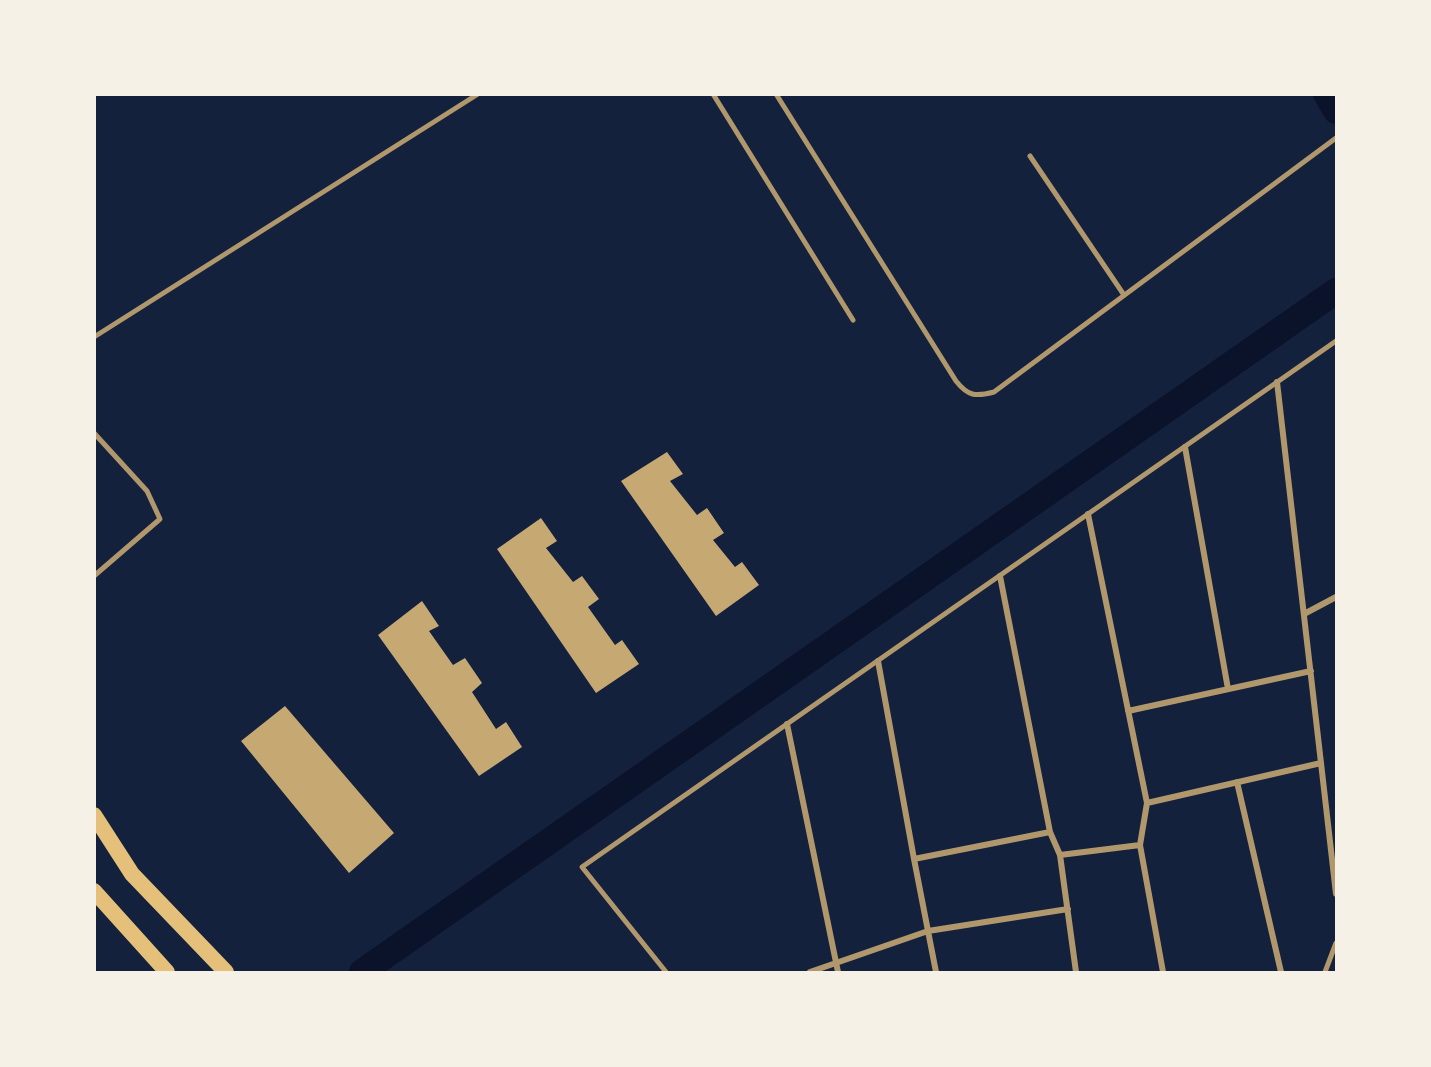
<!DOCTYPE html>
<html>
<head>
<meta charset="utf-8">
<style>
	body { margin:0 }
	#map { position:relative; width:1431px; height:1067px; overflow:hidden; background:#14213d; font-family:"Varela Round",sans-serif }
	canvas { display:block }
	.frame { position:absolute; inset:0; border:96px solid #f6f1e7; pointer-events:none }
</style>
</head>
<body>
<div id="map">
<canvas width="1431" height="1067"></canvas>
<div class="frame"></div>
</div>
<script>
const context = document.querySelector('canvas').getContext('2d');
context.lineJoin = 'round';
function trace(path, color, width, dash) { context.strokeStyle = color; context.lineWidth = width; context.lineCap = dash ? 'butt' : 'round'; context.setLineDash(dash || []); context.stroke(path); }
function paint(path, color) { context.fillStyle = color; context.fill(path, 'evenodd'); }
const canal = new Path2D(`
	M1326 94 1336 111
	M362 972 1336 291`);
const building = new Path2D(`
	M667 452 683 474 670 481 697 515 707 508 724 533 713 540 735 567 742 562 759 585 716 616 621 481Z
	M541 518 557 541 546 548 573 582 582 576 599 599 588 607 615 645 622 640 639 664 596 693 497 549Z
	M422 601 439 626 429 631 453 665 465 658 482 683 472 692 496 729 506 722 522 747 479 776 378 635Z
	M285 706 394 833 349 873 241 741Z`);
const service = new Path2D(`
	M713 94 853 320
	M776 94 956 381C968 396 975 397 994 392L1336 138
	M1030 156 1124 295
	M94 337 478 94
	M94 433 147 491 160 519 94 576
	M666 972 582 867 1336 341
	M1325 972 1336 943`);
const pedestrian = new Path2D(`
	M1277 382 1321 763
	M1185 447 1228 689
	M1088 514 1147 803
	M1000 576 1050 832
	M1304 614 1336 597
	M878 661 914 859
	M1128 711 1311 671
	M787 724 838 972
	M1237 782 1281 972
	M1140 845 1163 972
	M1060 855 1076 972
	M810 972 928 931 914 859 1050 832 1060 855 1140 845 1147 803 1321 763 1336 894
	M936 972 928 931 1068 909`);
const primary = new Path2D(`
	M94 815 132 874 226 972
	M94 891 167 972`);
trace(canal, '#0b132b', 26);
paint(building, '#c6a872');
trace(service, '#b1986c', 5);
trace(pedestrian, '#b1986c', 6);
trace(primary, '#e5c07b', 16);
</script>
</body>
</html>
